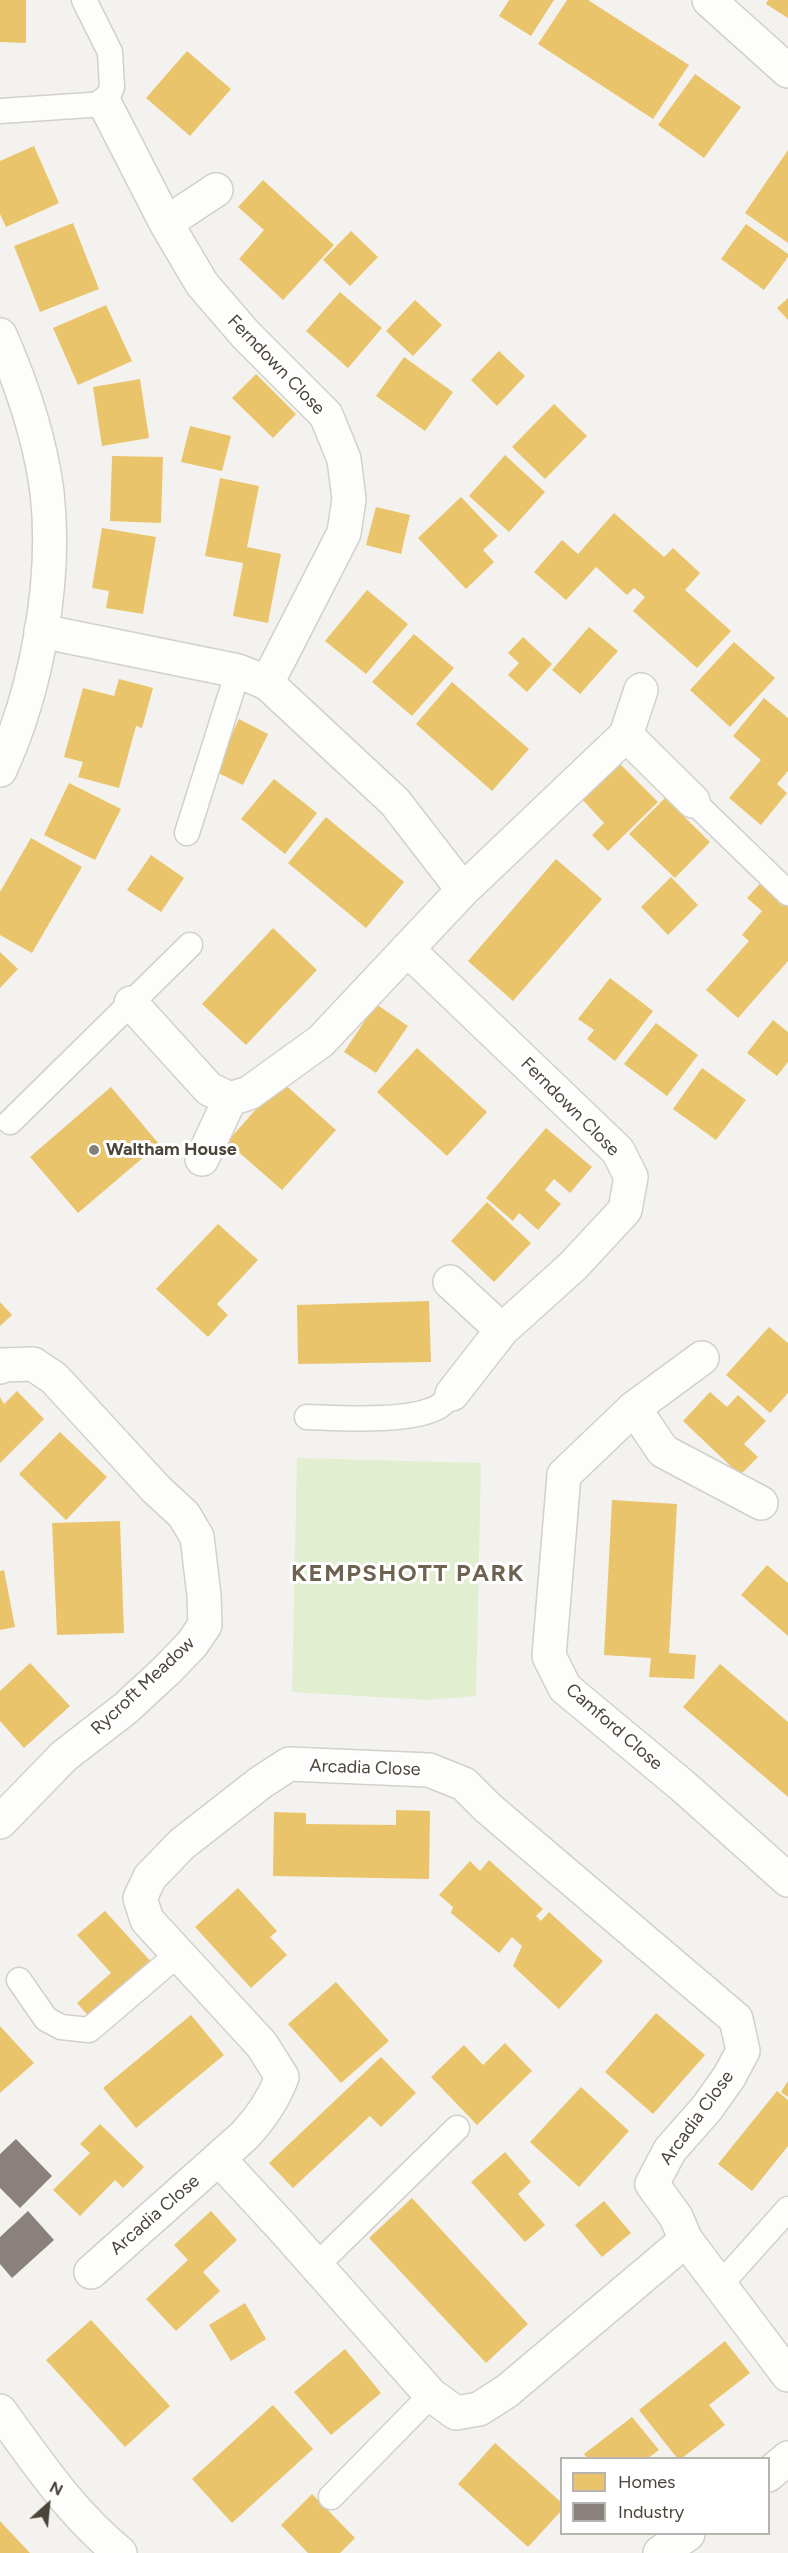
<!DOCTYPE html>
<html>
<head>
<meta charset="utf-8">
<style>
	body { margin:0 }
	#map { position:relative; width:788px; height:2553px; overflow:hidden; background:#f4f2ee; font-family:Figtree,sans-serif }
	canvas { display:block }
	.legend { position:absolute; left:560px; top:2457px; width:210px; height:78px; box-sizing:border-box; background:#fff; border:2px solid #b7b4b0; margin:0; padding:8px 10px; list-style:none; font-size:18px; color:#4b4439 }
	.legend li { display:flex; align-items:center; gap:12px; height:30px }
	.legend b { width:30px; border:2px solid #b7b4b0 }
	.north { position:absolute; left:18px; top:2475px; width:60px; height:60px; -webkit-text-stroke:4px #fff; paint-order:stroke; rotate:27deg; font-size:16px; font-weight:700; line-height:24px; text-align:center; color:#4b4439 }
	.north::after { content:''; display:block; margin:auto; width:21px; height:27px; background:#4b4439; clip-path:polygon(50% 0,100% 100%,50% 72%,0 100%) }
</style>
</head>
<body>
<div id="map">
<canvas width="788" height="2553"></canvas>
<ul class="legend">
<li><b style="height:16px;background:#e9c46a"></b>Homes</li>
<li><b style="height:16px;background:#8a817c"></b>Industry</li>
</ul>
<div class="north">N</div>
</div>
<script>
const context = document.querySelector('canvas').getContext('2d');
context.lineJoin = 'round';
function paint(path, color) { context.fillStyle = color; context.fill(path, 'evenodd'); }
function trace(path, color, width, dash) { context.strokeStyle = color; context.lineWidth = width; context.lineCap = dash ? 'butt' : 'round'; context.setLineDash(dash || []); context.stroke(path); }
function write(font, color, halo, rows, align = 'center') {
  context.font = font + ' Figtree,sans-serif'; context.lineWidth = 6; context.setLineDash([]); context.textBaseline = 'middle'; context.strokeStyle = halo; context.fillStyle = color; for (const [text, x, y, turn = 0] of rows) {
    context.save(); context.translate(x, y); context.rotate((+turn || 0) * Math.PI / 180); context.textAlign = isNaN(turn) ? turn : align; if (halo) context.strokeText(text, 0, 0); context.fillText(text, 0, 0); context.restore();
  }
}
const green = new Path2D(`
	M297 1458 481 1463 476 1696 428 1700 292 1692Z`);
const homes = new Path2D(`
	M0 0H26V43L0 42Z
	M509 0H554L531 36 499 16Z
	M567 0H588L689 65 653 119 538 44Z
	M768 0H788V18L766 4Z
	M187 51 231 89 190 136 146 98Z
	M695 74 741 107 704 158 658 125Z
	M34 146 59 203 6 227 0 214V161Z
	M788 150V243L745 213Z
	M263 180 334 245 283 300 239 259 264 230 238 207Z
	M73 223 99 289 40 312 14 246Z
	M746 224 788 254V257L764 290 721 259Z
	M351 231 378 257 350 286 323 260Z
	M340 292 382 328 348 368 306 331Z
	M788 298V320L777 308Z
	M415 300 442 325 413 356 386 331Z
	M106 305 132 361 78 385 53 328Z
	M499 351 525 376 497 406 471 380Z
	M404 357 453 392 425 431 376 396Z
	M256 374 296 414 273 438 232 398Z
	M140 379 149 438 102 446 93 387Z
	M554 404 587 436 545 479 512 447Z
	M190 426 231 436 222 471 181 462Z
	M505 455 545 492 509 532 469 496Z
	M112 456 163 457 161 523 110 521Z
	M220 478 259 486 247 547 281 554 268 623 233 616 243 563 205 556Z
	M461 497 498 536 483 550 494 562 466 589 418 538Z
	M376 507 410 515 401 554 366 545Z
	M614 513 664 557 673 548 700 573 685 590 731 631 697 668 633 611 645 597 634 588 627 595 596 567 566 600 534 572 562 540 578 554Z
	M102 528 156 537 143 614 106 608 109 591 92 588Z
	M367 590 408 624 366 674 325 641Z
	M589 627 618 651 580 694 552 670Z
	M414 634 454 668 412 716 372 682Z
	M523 637 552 664 527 692 508 675 519 663 508 653Z
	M734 642 775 678 730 727 690 690Z
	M119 679 153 688 142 728 136 726 119 788 78 777 83 762 64 757 83 688 114 696Z
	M452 682 529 749 492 791 416 724Z
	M764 698 788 718V771L777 784 787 793 761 825 729 798 761 760 733 736Z
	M239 719 268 734 243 785 214 771Z
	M617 761 658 802 608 851 592 835 604 823 580 797Z
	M274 779 317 813 285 854 241 819Z
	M69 783 121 809 95 860 44 835Z
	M665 798 710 842 675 878 629 834Z
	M326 817 404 882 366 928 288 863Z
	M31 838 82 867 32 953 0 935V892Z
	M151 855 184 878 161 912 127 890Z
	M556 859 602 899 513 1001 468 961Z
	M671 877 698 905 668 935 641 907Z
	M765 878 788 898V961L738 1018 706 990 749 941 742 935 762 911 747 898Z
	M273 928 317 970 246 1045 202 1004Z
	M0 952 18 969 0 988Z
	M610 978 653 1011 615 1061 587 1039 594 1030 578 1019Z
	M376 1004 408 1026 376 1073 344 1052Z
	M773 1020 788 1032V1062L777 1076 747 1053Z
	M656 1023 698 1055 667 1096 624 1064Z
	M417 1048 487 1112 447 1156 377 1092Z
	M702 1068 746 1100 716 1140 673 1109Z
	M281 1081 336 1130 282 1190 227 1142Z
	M111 1087 159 1144 78 1213 30 1157Z
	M546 1128 592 1167 570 1193 554 1179 545 1190 561 1204 538 1230 519 1213 513 1221 486 1198Z
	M487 1202 531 1243 494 1282 451 1241Z
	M218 1224 258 1260 217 1304 228 1315 208 1337 156 1289Z
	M429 1301 431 1362 298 1364 297 1305Z
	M0 1302 12 1315 0 1326Z
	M769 1327 788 1343V1393L770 1413 726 1375Z
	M17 1391 44 1419 0 1463V1397L4 1404Z
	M710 1392 727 1407 738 1395 766 1421 744 1444 758 1457 740 1475 683 1421Z
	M60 1432 107 1477 66 1520 19 1474Z
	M612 1500 677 1504 669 1653 696 1655 694 1679 649 1677 651 1658 604 1655Z
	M120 1521 124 1633 57 1635 52 1523Z
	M767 1565 788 1583V1636L741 1595Z
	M4 1570 15 1627 0 1630V1571Z
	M30 1663 70 1706 24 1748 0 1721V1691Z
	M720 1664 788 1722V1797L683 1707Z
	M396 1810 430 1811 429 1879 273 1876 274 1812 306 1813V1824L396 1825Z
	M489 1860 543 1909 536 1916 541 1921 549 1912 603 1961 559 2009 513 1966 522 1946 512 1937 499 1953 451 1913 453 1907 439 1895 470 1861 480 1871Z
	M238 1888 277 1931 270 1937 287 1955 251 1988 195 1927Z
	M105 1911 153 1964 91 2019 77 2003 111 1973 77 1935Z
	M336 1982 389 2041 341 2083 288 2024Z
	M656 2013 705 2055 653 2114 605 2072Z
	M191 2015 224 2055 136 2128 103 2088Z
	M0 2026 34 2063 0 2093Z
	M505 2043 532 2071 477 2125 431 2077 464 2045 483 2065Z
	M381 2057 416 2093 381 2127 370 2116 293 2188 269 2163Z
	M788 2081V2097L781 2092Z
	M581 2087 629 2131 579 2187 530 2142Z
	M777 2091 788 2100V2146L752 2191 718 2164Z
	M100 2124 144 2167 123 2188 115 2180 80 2216 53 2190 90 2153 80 2144Z
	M505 2152 531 2182 518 2194 545 2225 525 2242 471 2182Z
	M412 2198 528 2324 486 2363 369 2238Z
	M604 2201 631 2233 602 2257 575 2225Z
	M211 2211 237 2240 203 2272 220 2291 176 2331 146 2299 188 2260 174 2245Z
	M245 2303 266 2339 231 2361 209 2325Z
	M91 2320 170 2406 125 2447 46 2360Z
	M725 2341 750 2373 709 2405 725 2425 682 2458H677L639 2410Z
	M345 2349 381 2393 331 2435 294 2392Z
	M273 2405 313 2449 232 2523 192 2479Z
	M632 2417 659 2450 648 2458H587L584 2454Z
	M495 2443 562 2503V2510L528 2547 458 2484Z
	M312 2494 355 2538 340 2553H308L281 2525Z
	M0 2521 30 2553H0Z`);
const industry = new Path2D(`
	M16 2139 52 2176 20 2208 0 2188V2154Z
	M28 2211 54 2240 12 2278 0 2264V2237Z`);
const service = new Path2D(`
	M0 111 105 104 112 87 110 52 84 0
	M693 801 788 893
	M187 833 238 671
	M10 1122 190 945
	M307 1417C340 1418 409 1423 438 1407 443 1404 448 1398 452 1394
	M19 1980 46 2019 61 2027 89 2030 177 1955
	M316 2266 457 2128
	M720 2285 788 2209
	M331 2497 431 2395`);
const minor = new Path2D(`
	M709 0 788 71
	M105 104 166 223 202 284 246 335 326 415 344 459 349 499 344 533 267 683
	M166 223 216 190
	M41 631 238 671 267 683 395 802 463 890
	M641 690 626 735 693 801
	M407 949 618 1151 631 1177 625 1210 573 1266 502 1330 452 1394
	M131 1003 209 1089 230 1099 249 1093 321 1041 463 890 626 735
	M202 1159 230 1099
	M450 1282 502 1330
	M702 1358 634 1408 564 1475 549 1656 565 1688 684 1787 788 1880
	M0 1367 2 1365 33 1364 54 1378 156 1489 184 1515 197 1537 204 1595 205 1625 192 1644 167 1670 126 1708 64 1756 0 1822
	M634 1408 663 1451 761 1503
	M686 2240 788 2375
	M91 2272 244 2136C261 2118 273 2101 282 2077L262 2045 147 1920 140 1898 150 1877 182 1844 260 1783 289 1764 429 1770 464 1784 488 1808 736 2019 743 2051 729 2077 707 2108 670 2150 652 2184 676 2217 686 2240 507 2391 479 2409 456 2413 431 2395 282 2227 219 2159`);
const tertiary = new Path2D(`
	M0 335C22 385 40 438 47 492 57 580 37 690 0 770
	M0 2411C37 2462 71 2513 120 2553
	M768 2475 788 2458
	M660 2553 688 2534`);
const markers = [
	[94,1150,6,"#868178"]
];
const streetNames = [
	["Ferndown Close",276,365,46],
	["Ferndown Close",570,1107,45],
	["Rycroft Meadow",143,1686,-43],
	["Camford Close",614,1727,41],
	["Arcadia Close",365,1768,2],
	["Arcadia Close",697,2118,-54],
	["Arcadia Close",155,2215,-41]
];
const poiNames = [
	["Waltham House",106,1150]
];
const districtNames = [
	["KEMPSHOTT PARK",408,1574]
];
paint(green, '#e1eecf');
paint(homes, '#e9c46a');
paint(industry, '#8a817c');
trace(service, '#d2d0cb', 27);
trace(minor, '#d2d0cb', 36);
trace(tertiary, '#d2d0cb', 36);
trace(service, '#fdfdfc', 24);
trace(minor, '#fdfdfc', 33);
trace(tertiary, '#fdfdfc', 33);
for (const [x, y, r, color] of markers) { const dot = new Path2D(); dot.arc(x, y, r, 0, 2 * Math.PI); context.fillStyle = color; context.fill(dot); trace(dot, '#fff', 2); }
write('18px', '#4b4439', '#fff', streetNames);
write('bold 18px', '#4b4439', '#fff', poiNames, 'left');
context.letterSpacing = '1.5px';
write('bold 24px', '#6e6250', '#fff', districtNames);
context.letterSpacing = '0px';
</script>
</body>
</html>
